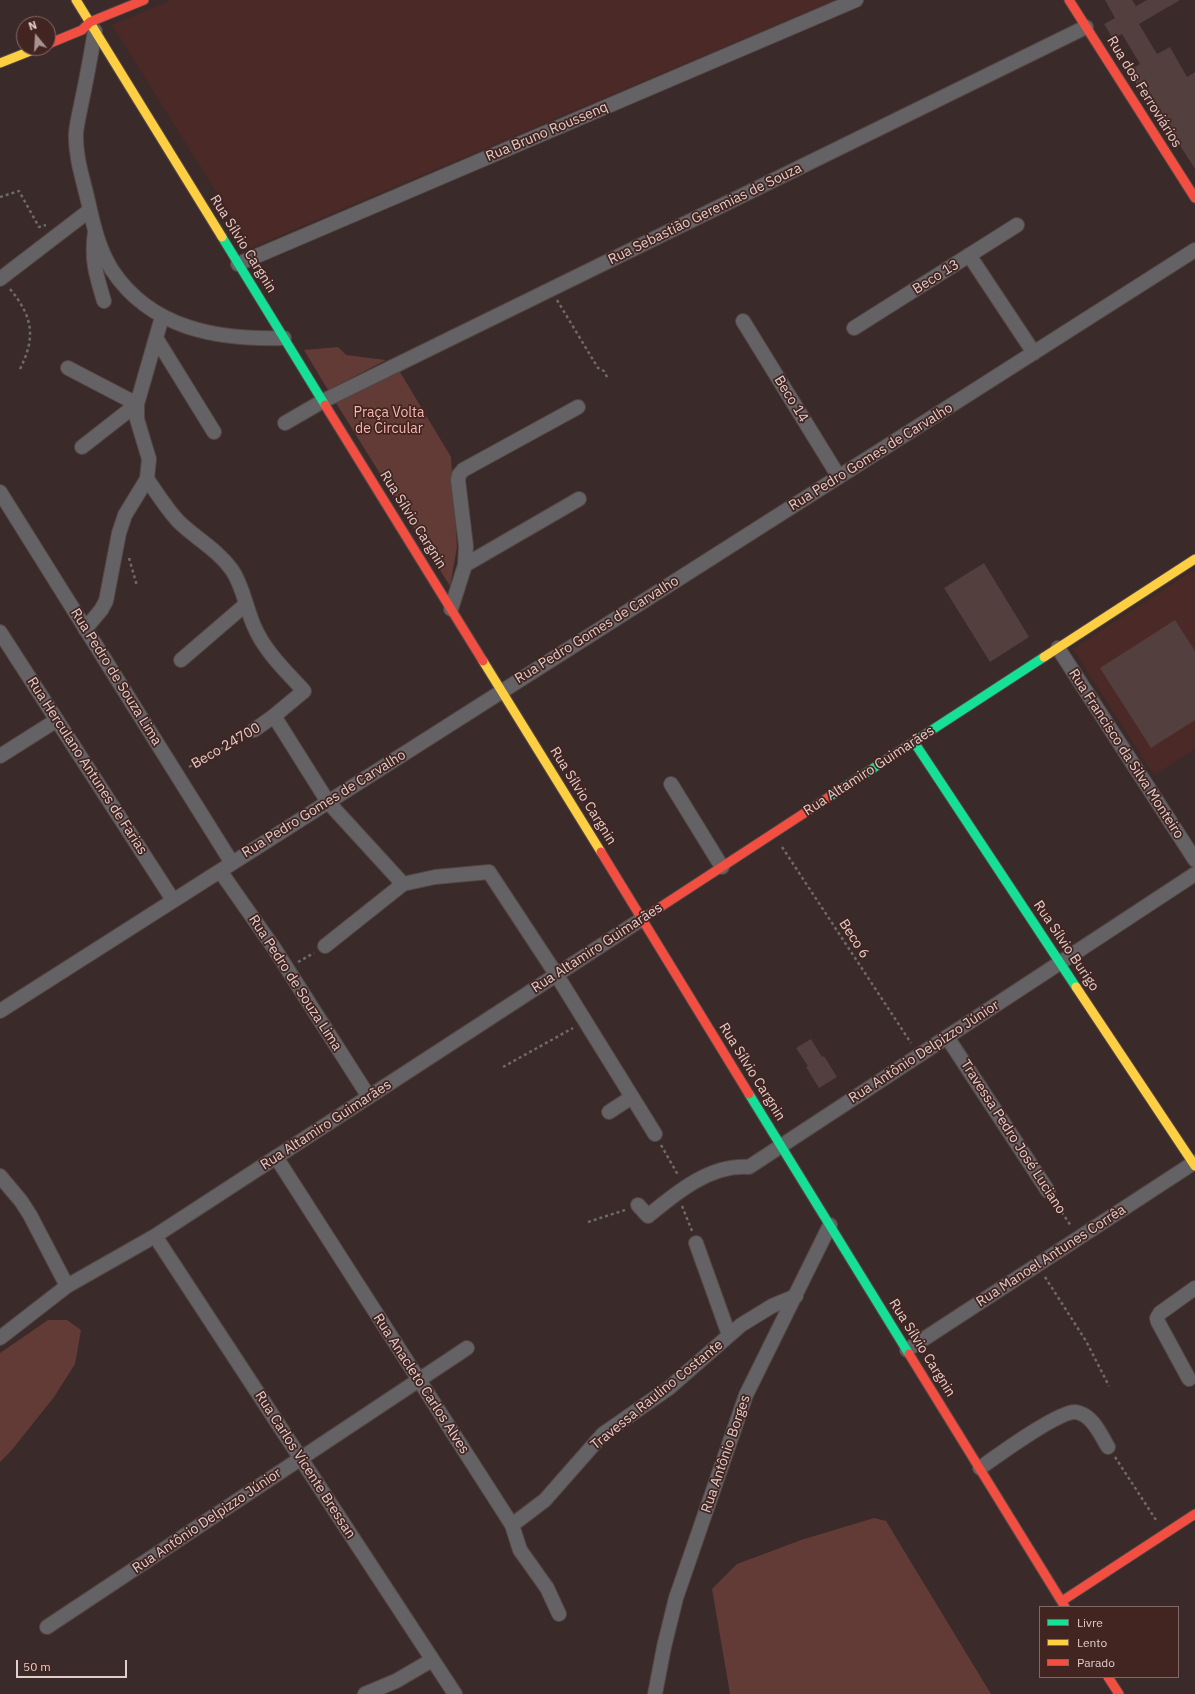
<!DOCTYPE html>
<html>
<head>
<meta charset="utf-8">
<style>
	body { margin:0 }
	#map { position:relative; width:1195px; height:1694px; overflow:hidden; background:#3a2a29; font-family:"IBM Plex Sans",sans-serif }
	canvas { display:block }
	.legend { position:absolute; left:1039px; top:1606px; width:140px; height:72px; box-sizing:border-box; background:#422421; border:1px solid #826865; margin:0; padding:5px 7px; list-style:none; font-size:12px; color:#e1cdca }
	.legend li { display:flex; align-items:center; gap:8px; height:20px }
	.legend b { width:20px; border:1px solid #826865 }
	.north { position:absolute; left:16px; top:16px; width:40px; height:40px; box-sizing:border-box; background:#422421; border:1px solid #826865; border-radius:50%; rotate:342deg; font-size:11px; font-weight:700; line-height:16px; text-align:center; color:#e1cdca }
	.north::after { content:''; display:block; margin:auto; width:14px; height:18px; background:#a79492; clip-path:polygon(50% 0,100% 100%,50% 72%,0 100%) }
	.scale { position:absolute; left:16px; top:1660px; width:111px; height:18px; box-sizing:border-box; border:2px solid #e1cdca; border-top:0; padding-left:5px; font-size:12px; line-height:14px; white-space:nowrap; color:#e1cdca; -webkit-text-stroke:3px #422421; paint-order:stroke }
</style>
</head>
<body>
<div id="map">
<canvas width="1195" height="1694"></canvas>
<ul class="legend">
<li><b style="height:5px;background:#16e098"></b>Livre</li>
<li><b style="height:5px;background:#ffcf43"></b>Lento</li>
<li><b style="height:5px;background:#f24e42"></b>Parado</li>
</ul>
<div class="north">N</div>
<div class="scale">50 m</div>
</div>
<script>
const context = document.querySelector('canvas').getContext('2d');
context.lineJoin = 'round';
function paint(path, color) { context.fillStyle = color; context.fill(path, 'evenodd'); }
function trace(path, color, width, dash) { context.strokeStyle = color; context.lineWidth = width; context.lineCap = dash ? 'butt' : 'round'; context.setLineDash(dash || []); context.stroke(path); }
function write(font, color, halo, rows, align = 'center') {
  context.font = font + ' "IBM Plex Sans",sans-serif'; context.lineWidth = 3.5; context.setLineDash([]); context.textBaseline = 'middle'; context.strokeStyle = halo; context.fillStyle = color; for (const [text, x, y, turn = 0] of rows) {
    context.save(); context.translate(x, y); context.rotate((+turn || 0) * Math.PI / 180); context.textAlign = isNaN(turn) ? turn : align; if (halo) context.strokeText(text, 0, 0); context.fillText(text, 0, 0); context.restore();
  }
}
const built = new Path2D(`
	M171 0H835L251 248 112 25Z
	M1195 569V749L1154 775 1073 649Z`);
const green = new Path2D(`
	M338 347 346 355 386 360 328 390 304 350Z
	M400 372 451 457 457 547 450 586 336 403Z
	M48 1320H67L81 1330 75 1364 54 1397 11 1451 0 1462V1353Z
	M874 1518 886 1521 991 1694H730L712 1589 737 1564 801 1540Z`);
const building = new Path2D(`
	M1105 0H1132L1136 6 1147 0H1180L1139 24 1157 54 1170 47 1187 77 1195 72V169L1168 127 1165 129 1128 71 1140 64 1122 34 1113 39 1104 24 1115 18Z
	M984 563 1029 637 990 662 944 588Z
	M1175 620 1195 651V720L1151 748 1100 668Z
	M811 1039 822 1057 824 1056 837 1077 819 1088 806 1067 808 1066 796 1048Z`);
const path = new Path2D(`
	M0 197 19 191 39 227 46 225
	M10 289C33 317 36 337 20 369
	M557 300 598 368 604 371 608 379
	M129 558 137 586
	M189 767 242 737
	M782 847 911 1043
	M298 962 314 953
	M503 1067 573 1028
	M661 1145 678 1175
	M1055 1202 1071 1226
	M682 1206 692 1231
	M588 1222 625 1210
	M1045 1277 1086 1341 1109 1386
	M1115 1457 1156 1520`);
const street = new Path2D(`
	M95 31C91 54 87 77 82 100 80 111 77 122 76 133 75 156 83 179 88 201 93 224 99 250 112 270 151 329 218 340 284 338
	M95 232C91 259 96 275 104 301
	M969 255 1034 353
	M238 264 856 0
	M0 279 90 210
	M743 321 839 477
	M854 328 1017 225
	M156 338 214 432
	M68 368 137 404 82 447
	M285 423 323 401 1086 27
	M147 479C157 493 166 508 178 521 195 538 217 549 232 570 243 586 246 608 254 626 265 652 286 671 304 691L274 716 328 802 403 884
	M0 492 232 863
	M465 565 579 499
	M451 609 465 565 466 546 458 480 459 475 463 470 578 407
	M85 629 101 610 106 601 119 533 125 515 147 479 149 459 137 419V404L162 317
	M0 632 173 900
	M1058 648 1195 860
	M181 660 245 605
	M254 730 274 716
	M0 756 57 720
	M671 784 722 867
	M220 871 274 948 369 1097
	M325 946 403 884 435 877 489 872 556 974 655 1134
	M0 1011 1195 250
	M947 1037 1048 1191
	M609 1112 632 1097
	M276 1157 512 1525 520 1550 547 1588 559 1614
	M0 1176 21 1201 30 1215 67 1286
	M638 1205 648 1216C676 1193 710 1164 749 1167L1195 874
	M155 1236 455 1694
	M696 1243 729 1335
	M0 1338 67 1286 155 1236 642 919
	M907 1350 1195 1162
	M1189 1379 1158 1322 1157 1318 1160 1313 1195 1288
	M980 1468C997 1456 1057 1412 1075 1412 1078 1412 1082 1414 1084 1415 1095 1421 1102 1437 1108 1447
	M512 1525 545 1500 603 1434 669 1388 741 1325 772 1306 796 1296
	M47 1627 467 1348
	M365 1694 396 1681 432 1660
	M655 1694 664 1647 676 1598 746 1395 830 1225`);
const fast = new Path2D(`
	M222 237 325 405
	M914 742 1076 987
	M829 797 1044 657
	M749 1094 909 1354`);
const slow = new Path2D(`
	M76 0 222 237
	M0 63 38 48
	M1044 657 1195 559
	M483 661 601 852
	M1076 987 1195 1166`);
const jam = new Path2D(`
	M1069 0 1195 198
	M48 44 82 30 90 22 144 0
	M325 405 483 661
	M601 852 749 1094
	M642 919 829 797
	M909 1354 1065 1607
	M1062 1601 1195 1514
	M1108 1677 1119 1694`);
const streetNames = [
	["Rua dos Ferroviários",1144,92,58],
	["Rua Bruno Roussenq",547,132,-23],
	["Rua Sebastião Geremias de Souza",705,214,-26],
	["Rua Sílvio Cargnin",243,244,58],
	["Beco 13",936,277,-32],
	["Beco 14",791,399,58],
	["Rua Pedro Gomes de Carvalho",871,457,-32],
	["Rua Sílvio Cargnin",413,520,58],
	["Rua Pedro Gomes de Carvalho",597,630,-32],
	["Rua Pedro de Souza Lima",116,677,58],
	["Beco 24700",226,746,-30],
	["Rua Francisco da Silva Monteiro",1126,754,57],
	["Rua Herculano Antunes de Farias",87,766,57],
	["Rua Altamiro Guimarães",869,771,-33],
	["Rua Sílvio Cargnin",583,796,58],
	["Rua Pedro Gomes de Carvalho",324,804,-32],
	["Beco 6",854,939,57],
	["Rua Sílvio Burigo",1066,946,56],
	["Rua Altamiro Guimarães",597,948,-33],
	["Rua Pedro de Souza Lima",295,983,57],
	["Rua Antônio Delpizzo Júnior",924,1052,-33],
	["Rua Sílvio Cargnin",752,1072,58],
	["Rua Altamiro Guimarães",326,1125,-33],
	["Travessa Pedro José Luciano",1013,1137,57],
	["Rua Manoel Antunes Corrêa",1051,1256,-33],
	["Rua Sílvio Cargnin",922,1348,58],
	["Rua Anacleto Carlos Alves",421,1384,57],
	["Travessa Raulino Costante",657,1395,-39],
	["Rua Antônio Borges",726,1454,-71],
	["Rua Carlos Vicente Bressan",305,1465,57],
	["Rua Antônio Delpizzo Júnior",207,1521,-34]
];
const parkNames = [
	["Praça Volta",389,413],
	["de Circular",389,429]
];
paint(built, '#4b2926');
paint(green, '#623b37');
paint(building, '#533f3d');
trace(street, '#534644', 16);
trace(fast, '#534644', 11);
trace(slow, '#534644', 11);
trace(jam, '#534644', 11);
trace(path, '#6d6a6a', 2.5, [3, 3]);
trace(street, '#646265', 14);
trace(fast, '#16e098', 9);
trace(slow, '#ffcf43', 9);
trace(jam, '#f24e42', 9);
write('14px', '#e1cdca', '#422421', streetNames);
write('14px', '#f9b8af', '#422421', parkNames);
</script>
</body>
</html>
